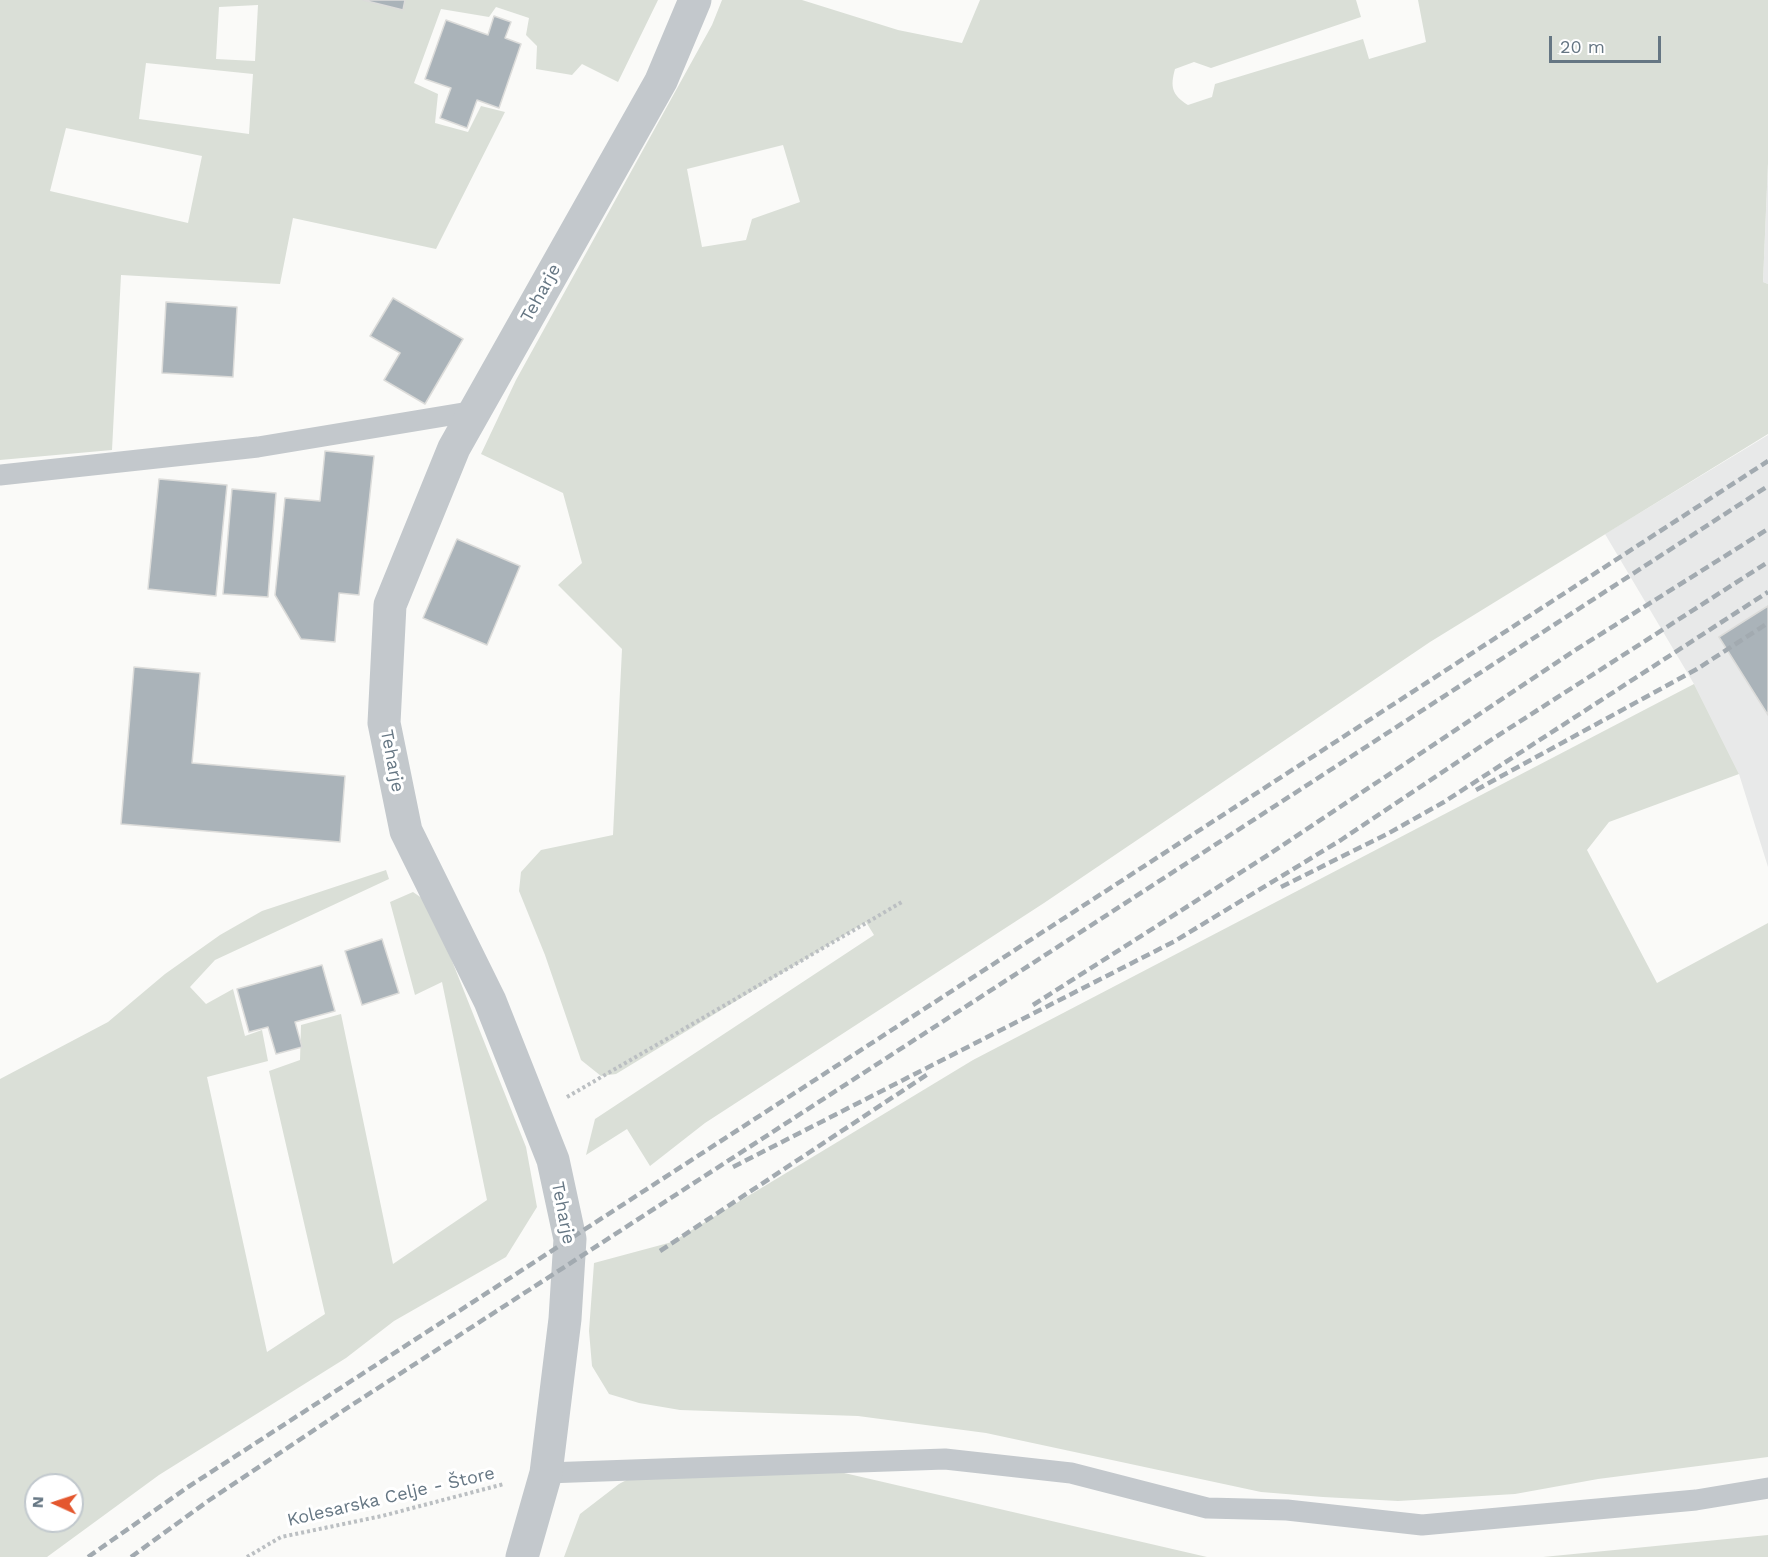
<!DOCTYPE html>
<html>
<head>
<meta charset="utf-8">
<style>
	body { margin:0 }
	#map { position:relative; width:1768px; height:1557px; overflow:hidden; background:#fafaf8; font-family:"Work Sans",sans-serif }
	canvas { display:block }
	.north { position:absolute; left:24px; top:1473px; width:60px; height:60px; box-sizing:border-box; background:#fff; border:2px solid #c1c8cd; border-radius:50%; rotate:273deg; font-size:16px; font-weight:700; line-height:24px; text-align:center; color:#657683 }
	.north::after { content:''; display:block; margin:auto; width:21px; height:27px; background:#e4572e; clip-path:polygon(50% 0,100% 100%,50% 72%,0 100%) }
	.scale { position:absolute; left:1549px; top:36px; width:112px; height:27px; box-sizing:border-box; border:3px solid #657683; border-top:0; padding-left:8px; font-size:18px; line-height:21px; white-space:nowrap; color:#657683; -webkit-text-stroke:4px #fff; paint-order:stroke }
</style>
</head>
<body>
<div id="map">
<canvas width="1768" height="1557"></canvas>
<div class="north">N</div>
<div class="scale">20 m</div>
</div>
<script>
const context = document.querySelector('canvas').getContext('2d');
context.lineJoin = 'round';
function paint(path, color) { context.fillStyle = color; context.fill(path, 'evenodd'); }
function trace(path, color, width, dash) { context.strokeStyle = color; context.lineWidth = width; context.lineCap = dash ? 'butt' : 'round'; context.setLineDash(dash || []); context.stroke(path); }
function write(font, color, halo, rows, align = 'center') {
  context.font = font + ' "Work Sans",sans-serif'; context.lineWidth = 6; context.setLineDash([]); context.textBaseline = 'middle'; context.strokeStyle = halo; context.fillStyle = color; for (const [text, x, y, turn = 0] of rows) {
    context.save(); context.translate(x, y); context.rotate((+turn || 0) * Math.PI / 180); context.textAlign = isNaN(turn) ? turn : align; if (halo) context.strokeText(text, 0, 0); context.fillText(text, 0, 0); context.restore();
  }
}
const built = new Path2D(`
	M1768 163V284L1763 282Z
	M1768 435V867L1739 774 1694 684 1605 534Z`);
const green = new Path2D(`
	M0 0H658L618 82 582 64 572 75 536 69 537 46 526 35 529 18 496 7 489 17 441 9 414 83 438 94 435 123 468 132 481 106 505 112 436 249 293 218 280 284 121 275 112 450 0 460ZM258 5 255 61 216 59 219 7ZM146 63 253 74 249 134 139 119ZM66 128 202 156 188 223 50 191Z
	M722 0H802L898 30 962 43 980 0H1356L1361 17 1211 68 1194 62 1175 69C1170 87 1172 95 1188 105L1212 97 1215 84 1363 39 1369 59 1426 42 1418 0H1768V163L1763 282 1768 284V434L1430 642 1044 903 705 1123 650 1166 627 1129 586 1155 595 1119 874 935 866 922 616 1074 601 1076 581 1060 545 955 519 891 521 872 541 850 613 835 622 649 558 585 582 563 563 493 481 454 516 380 712 25ZM783 145 800 202 752 219 746 240 702 247 687 169Z
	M1694 684 1739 774 1609 822 1587 850 1657 983 1768 923V1457L1598 1479 1515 1494 1398 1501 1323 1497 1261 1492 986 1433 858 1416 680 1410 639 1403 609 1394 592 1366 589 1331 594 1263 672 1242 973 1060Z
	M386 870 389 879 215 960 190 987 206 1004 233 989 245 1036 262 1030 268 1061 207 1077 267 1352 325 1314 269 1071 300 1060 301 1025 341 1014 393 1264 487 1200 442 982 415 995 390 902 413 892 429 903 526 1147 537 1207 506 1257 394 1321 346 1358 159 1475 47 1557H0V1079L108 1022 165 974 220 935 262 911ZM36 1485H72V1521H36Z
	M657 1464 840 1472 1207 1557H564L580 1514 619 1484Z
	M1768 1535V1557H1543Z`);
const building = new Path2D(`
	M363 0H405L403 10Z
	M494 16 511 22 505 38 521 44 499 108 477 100 467 128 440 118 451 88 425 79 446 20 488 35Z
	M393 298 463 339 425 404 384 380 400 353 370 336Z
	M166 302 237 307 233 377 162 373Z
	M325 451 374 456 359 595 339 593 335 642 301 639 275 595 285 498 320 501Z
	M159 479 227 485 216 596 148 589Z
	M232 489 276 493 268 597 223 594Z
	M457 539 520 566 487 645 423 618Z
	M1768 606V715L1719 637Z
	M134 667 200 673 192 763 345 776 340 842 121 824Z
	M382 939 399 993 362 1005 345 951Z
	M322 965 335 1011 295 1022 302 1047 276 1054 268 1027 249 1032 237 989Z`);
const path = new Path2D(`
	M567 1097 902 902
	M247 1557 281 1537 382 1516 504 1484`);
const service = new Path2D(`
	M0 475 258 447 475 411
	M546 1473 945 1459 1071 1473 1207 1508 1287 1510 1422 1525 1696 1500 1768 1488`);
const tertiary = new Path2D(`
	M522 1557 546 1473 565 1319 570 1239 553 1160 490 1001 406 831 384 723 390 605 454 448 661 81 695 0`);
const rail = new Path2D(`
	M1476 790 1697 669 1768 623
	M1281 887 1389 833 1444 802 1768 592
	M1033 1005 1268 855 1577 649 1768 529
	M733 1167 1175 941 1341 840 1477 749 1768 562
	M660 1251 928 1074
	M88 1557 188 1487 1768 461
	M131 1557 208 1501 341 1412 1768 486`);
const streetNames = [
	["Teharje",541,293,-61],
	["Teharje",392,761,79],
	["Teharje",563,1213,79],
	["Kolesarska Celje - Štore",391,1497,-13]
];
paint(built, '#e8e9e9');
paint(green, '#dadfd7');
paint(building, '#aab3b9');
trace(building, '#dcdcda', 1.5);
trace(path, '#bbbfc2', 4, [3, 3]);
trace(service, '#c3c8cc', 21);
trace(tertiary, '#c3c8cc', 33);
trace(rail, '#a2aab0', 4.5, [9, 4.5]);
write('18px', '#657683', '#fff', streetNames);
</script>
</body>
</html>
